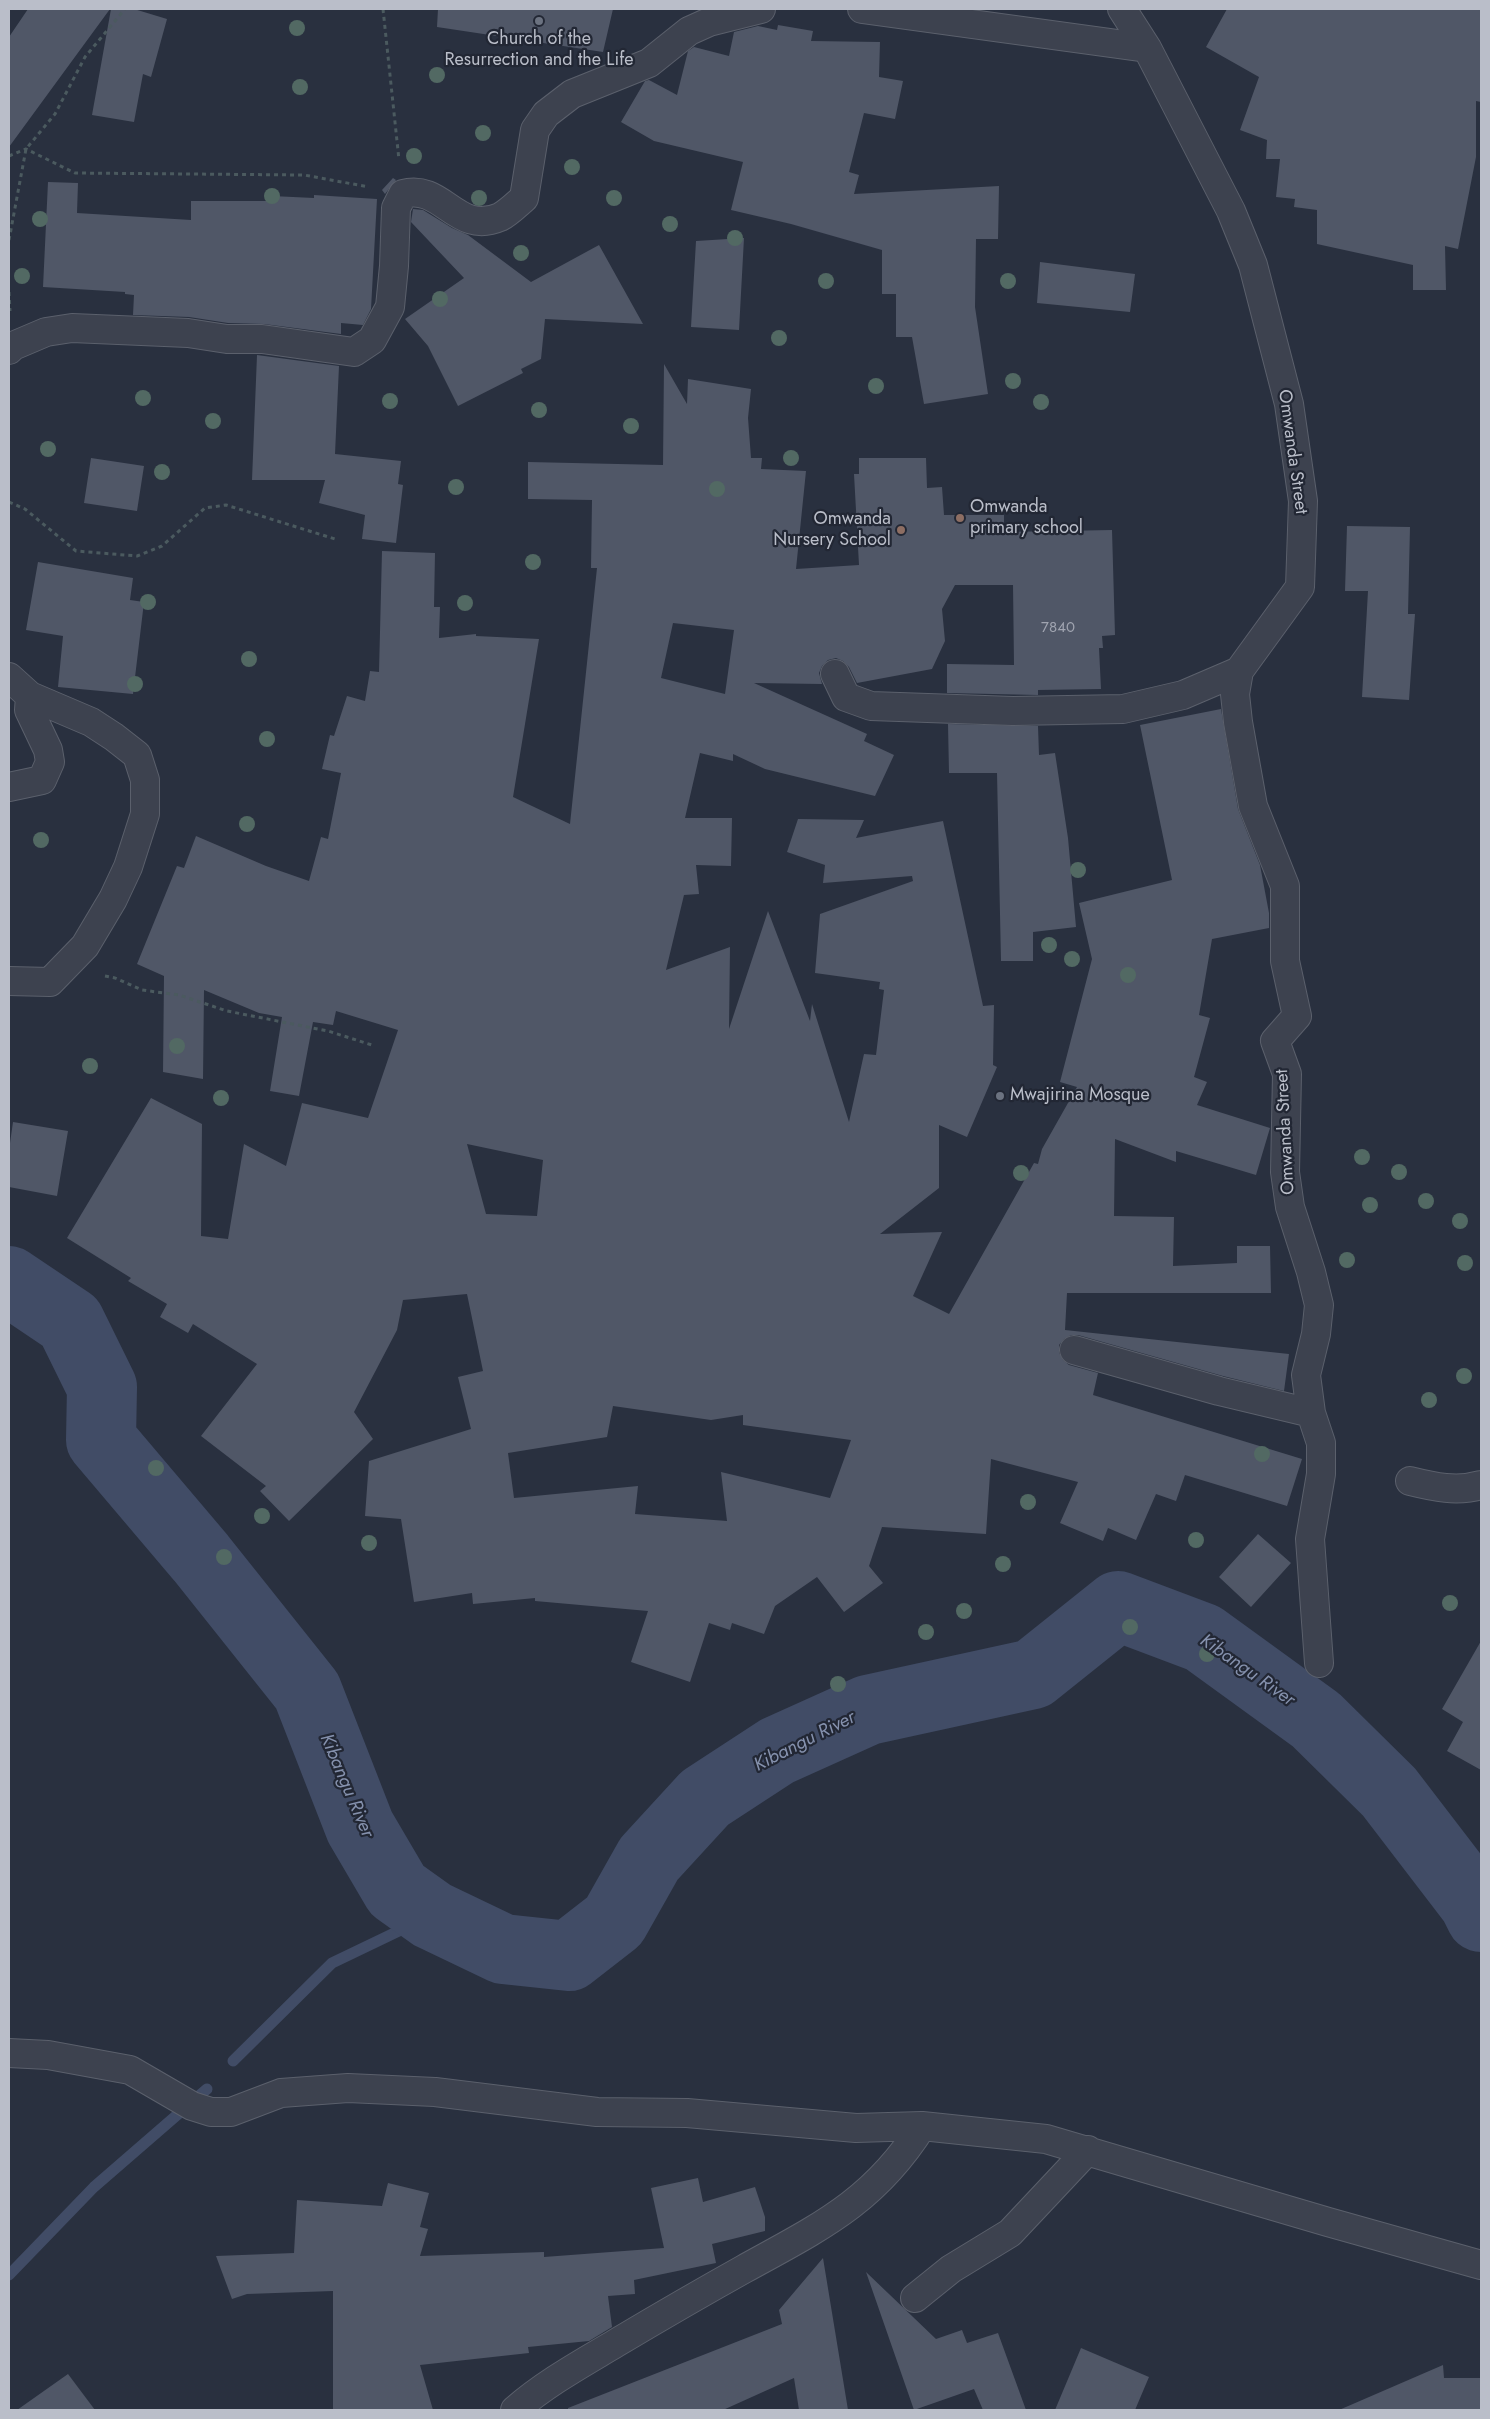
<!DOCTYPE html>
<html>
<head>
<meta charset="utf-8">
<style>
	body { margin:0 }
	#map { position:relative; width:1490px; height:2419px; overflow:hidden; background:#29303f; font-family:Jost,sans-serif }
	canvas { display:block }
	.frame { position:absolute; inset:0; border:10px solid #babec9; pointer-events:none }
</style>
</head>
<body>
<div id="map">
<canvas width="1490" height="2419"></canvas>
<div class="frame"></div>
</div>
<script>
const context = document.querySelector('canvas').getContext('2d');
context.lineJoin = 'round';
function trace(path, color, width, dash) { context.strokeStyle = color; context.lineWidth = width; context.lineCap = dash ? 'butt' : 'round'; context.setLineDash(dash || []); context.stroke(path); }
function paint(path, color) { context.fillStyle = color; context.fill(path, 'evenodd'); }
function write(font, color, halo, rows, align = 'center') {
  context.font = font + ' Jost,sans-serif'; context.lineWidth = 4.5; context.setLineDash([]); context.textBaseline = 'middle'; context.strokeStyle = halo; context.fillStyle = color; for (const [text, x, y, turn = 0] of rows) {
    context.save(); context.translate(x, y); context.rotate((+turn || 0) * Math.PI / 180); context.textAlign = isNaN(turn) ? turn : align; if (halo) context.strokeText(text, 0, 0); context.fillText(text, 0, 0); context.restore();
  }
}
const stream = new Path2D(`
	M233 2061 332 1963 432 1915
	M9 2275 94 2187 207 2089`);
const river = new Path2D(`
	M9 1281 70 1322 102 1387 101 1440 201 1558 307 1691 360 1827 397 1890 432 1915 503 1949 569 1956 614 1921 649 1859 705 1798 777 1751 868 1710 1033 1674 1118 1606 1203 1638 1316 1720 1389 1792 1474 1903 1481 1917`);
const building = new Path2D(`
	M28 9H110L9 147V37Z
	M111 9H134L167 19 151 77 143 74 134 122 92 115Z
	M438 9H613L603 52 437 27Z
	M1227 9H1481V102L1476 101V157L1458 249 1445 246 1446 290H1413V265L1317 244V210L1294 207 1295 199 1276 197 1280 159H1266L1267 140 1240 130 1259 77 1206 47Z
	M778 25 813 31 811 41 880 42 879 77 903 81 895 119 864 113 849 172 859 175 854 194 999 186 998 239H976L975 307 988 394 924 404 912 337H896V294H882V250L791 224 731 210 743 162 654 141 621 122 645 81 649 80 677 95 688 51 694 47 729 56 734 32 758 26 777 30Z
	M393 178 396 180 385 194 382 190Z
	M48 182 78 183 77 213 191 220V201H272V196L314 198V195L377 199 371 309 363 325 341 323V334L264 324 228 323 189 317 133 315 134 295 125 294V292L43 287Z
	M413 209 423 210 452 228 468 235 531 282 599 245 643 324 545 319 541 359 521 369 523 373 458 406 428 346 405 319 464 278 411 222Z
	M744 238 739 330 691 327 696 241Z
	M1040 262 1135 274 1130 312 1037 303Z
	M257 355 339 366 335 454 401 461 398 484 403 485 396 543 362 539 365 515 319 503 325 480H252Z
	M664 364 687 404 688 379 751 389 748 418 751 458H762L761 469 806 471 796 569 859 565 854 474H859V458H926L927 488 942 487 944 515H1004V532L1112 530 1115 635 1102 636 1103 648H1099L1101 689 1038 690V695L947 693V664L1014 665 1013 585H955L942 609 945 641 932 669 857 683 849 667 843 661 836 658 828 660 822 666 819 673 822 684 754 683 867 734 864 741 894 755 875 796 765 769 733 754V761L700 753 685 818H732L731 866 696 865 699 894 684 895 666 970 730 947 729 1029 768 911 810 1021 812 1004 849 1122 864 1054 876 1055 884 990 879 989 880 982 815 973 820 914 913 881 912 876 823 883 825 865 787 852 798 819 864 820 856 838 943 821 983 1006 994 1005 993 1065 997 1067 967 1137 939 1125V1188L880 1234 942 1232 913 1296 949 1314 1034 1163 1038 1164 1042 1149 1077 1087 1060 1082 1092 959 1079 903 1172 880 1140 725 1221 709 1238 809 1260 865 1269 913V928L1212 939 1199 1015 1210 1018 1194 1077 1207 1082 1197 1105 1270 1128 1256 1175 1176 1151V1162L1115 1139 1114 1216 1174 1217 1173 1266 1237 1263V1246H1270L1271 1293H1067L1065 1330 1289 1354 1284 1391 1223 1376 1078 1335H1071L1064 1339 1059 1345V1353L1063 1360 1069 1365 1098 1373 1093 1395 1302 1459 1287 1506 1185 1475 1176 1501 1156 1494 1136 1540 1108 1528 1103 1541 1060 1523 1078 1482 991 1459 986 1534 882 1527 869 1566 883 1583 844 1612 817 1577 775 1606 764 1634 732 1623 730 1630 709 1623 690 1682 631 1662 648 1611 535 1601V1598L473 1604 472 1593 414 1602 401 1519 365 1516 369 1461 471 1429 458 1377 483 1371 467 1294 403 1300 397 1330 354 1412 373 1439 289 1521 260 1491 266 1486 201 1436 257 1364 193 1324 188 1333 160 1317 167 1304 128 1281 131 1278 67 1238 151 1098 202 1124 201 1236 228 1239 244 1144 286 1166 302 1103 368 1118 398 1030 336 1011 333 1025 313 1022 299 1096 270 1091 282 1017 259 1013 204 990 203 1079 163 1072 164 976 137 964 177 866 184 868 196 836 266 866 309 881 321 837 328 839 341 773 322 769 330 735 334 736 347 696 365 701 370 671 379 672 382 551 435 553 434 607H440L439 638 476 634V636L539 639 513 797 570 824 597 568H591L592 500 528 499V462L663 465ZM673 623 734 630 725 694 661 678ZM467 1144 543 1160 537 1216 486 1214ZM613 1406 711 1420 743 1415V1425L851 1440 830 1498 721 1472 727 1521 635 1514 638 1486 514 1498 508 1453 607 1437Z
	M91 458 144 466 137 511 84 503Z
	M1347 526 1410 527 1408 614H1415L1409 700 1362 697 1368 591H1345Z
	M38 562 133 578 130 600 144 602 133 694 58 687 63 636 26 630Z
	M948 724 1038 726 1039 755 1055 753 1068 838 1076 927 1033 932V961H1001L997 773H949Z
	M13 1122 68 1131 57 1196 9 1187V1150Z
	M1258 1534 1291 1563 1251 1607 1219 1577Z
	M1481 1641V1770L1447 1751 1463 1722 1442 1709Z
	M698 2178 703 2202 755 2187 765 2217V2231L712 2244 716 2263 634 2280 635 2294 608 2296 612 2327 589 2341 528 2347 529 2353 420 2365 433 2410H333V2291L247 2294 232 2299 216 2256 294 2253 297 2200 382 2206 388 2183 429 2193 420 2227 428 2229 420 2256 544 2252V2257L664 2248 651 2188Z
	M823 2258 848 2410H799L794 2378 723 2410H568V2408L782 2324 779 2310Z
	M866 2272 936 2339 962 2330 967 2343 998 2333 1026 2410H983L974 2389 914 2410Z
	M1081 2348 1149 2377 1135 2410H1055Z
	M1443 2365 1444 2378H1481V2410H1339Z
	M68 2374 95 2410H17Z`);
const path = new Path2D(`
	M383 9 399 160
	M9 156 26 149 75 173 304 175 369 187
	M9 240 26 149 55 114 85 57 125 9
	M9 292 10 311
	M9 502 25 509 76 551 137 556 162 546 205 508 226 505 335 539
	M105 976 115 978 142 990 179 995 227 1011 328 1031 375 1046`);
const minor = new Path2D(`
	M862 9 1147 48
	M1122 9 1147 48 1231 211 1253 265 1289 404 1303 501 1300 587 1239 671 1235 694 1238 722 1253 806 1285 886V961L1297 1016 1275 1041 1287 1074 1285 1172 1290 1207 1311 1272 1319 1305 1316 1334 1306 1375 1311 1413 1321 1443V1474L1310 1539 1319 1663
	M9 350 13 346 46 332 72 328 188 333 227 339H262L354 352 372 340 390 307 394 266 396 208 403 194C443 183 456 236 500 217 508 213 517 204 524 198L535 130 546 114 572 94 649 63 689 31 709 22 761 9
	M835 674 846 697 871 706 1013 711 1123 709 1183 695 1239 671
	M9 677 30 696 29 710 48 750 50 762 42 780 9 787
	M9 981 50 982 85 946 113 899 128 867 145 814V780L137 755 114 737 91 722 30 696
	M1074 1350 1219 1391 1311 1413
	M1410 1481C1434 1487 1457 1492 1481 1485
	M9 2053 48 2055 130 2070 192 2106 211 2112H231L281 2093 348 2088 435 2092 597 2112 687 2113 856 2128 922 2126 1046 2139 1328 2222 1481 2265
	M915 2298 951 2269 1010 2233 1088 2150
	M515 2410C546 2383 581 2364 616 2343 658 2318 701 2293 744 2269 820 2227 874 2202 922 2126`);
const trees = [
	[297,28],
	[437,75],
	[300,87],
	[483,133],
	[414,156],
	[572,167],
	[272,196],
	[479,198],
	[614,198],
	[40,219],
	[670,224],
	[735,238],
	[521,253],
	[22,276],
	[826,281],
	[1008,281],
	[440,299],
	[779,338],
	[1013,381],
	[876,386],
	[143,398],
	[390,401],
	[1041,402],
	[539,410],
	[213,421],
	[631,426],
	[48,449],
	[791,458],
	[162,472],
	[456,487],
	[717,489],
	[533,562],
	[148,602],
	[465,603],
	[249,659],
	[135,684],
	[267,739],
	[247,824],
	[41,840],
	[1078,870],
	[1049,945],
	[1072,959],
	[1128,975],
	[177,1046],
	[90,1066],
	[221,1098],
	[1362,1157],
	[1399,1172],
	[1021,1173],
	[1426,1201],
	[1370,1205],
	[1460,1221],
	[1347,1260],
	[1465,1263],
	[1464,1376],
	[1429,1400],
	[1262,1454],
	[156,1468],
	[1028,1502],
	[262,1516],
	[1196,1540],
	[369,1543],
	[224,1557],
	[1003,1564],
	[1450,1603],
	[964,1611],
	[1130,1627],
	[926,1632],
	[1207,1654],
	[838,1684]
];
const markers = [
	[539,21,5,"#6b7280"],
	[960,518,5,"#8d6e63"],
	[901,530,5,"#8d6e63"],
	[1000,1096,5,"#6b7280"]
];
const numberNames = [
	["7840",1058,628]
];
const poiNames = [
	["Church of the",539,40,"center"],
	["Resurrection and the Life",539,61,"center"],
	["Omwanda",970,508],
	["primary school",970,529],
	["Omwanda",891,520,"right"],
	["Nursery School",891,541,"right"],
	["Mwajirina Mosque",1010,1096]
];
const streetNames = [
	["Omwanda Street",1292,452,82],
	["Omwanda Street",1286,1132,-93]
];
const waterNames = [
	["Kibangu River",1247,1671,35],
	["Kibangu River",805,1742,-27],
	["Kibangu River",346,1786,67]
];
trace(stream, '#414c66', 11);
trace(river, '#414c66', 70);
paint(building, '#505767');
trace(minor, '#5b606c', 30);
trace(path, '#4b5a5f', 3, [4, 4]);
trace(minor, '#3d424f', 28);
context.fillStyle = '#526963';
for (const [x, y] of trees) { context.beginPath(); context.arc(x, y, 8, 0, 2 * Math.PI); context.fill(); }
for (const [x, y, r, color] of markers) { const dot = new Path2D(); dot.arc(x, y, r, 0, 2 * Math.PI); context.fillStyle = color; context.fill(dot); trace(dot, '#222734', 2); }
write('15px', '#a0a4b0', null, numberNames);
write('18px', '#babec9', '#222734', poiNames, 'left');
write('18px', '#babec9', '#222734', streetNames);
write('italic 19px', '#8591ad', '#222734', waterNames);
</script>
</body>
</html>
